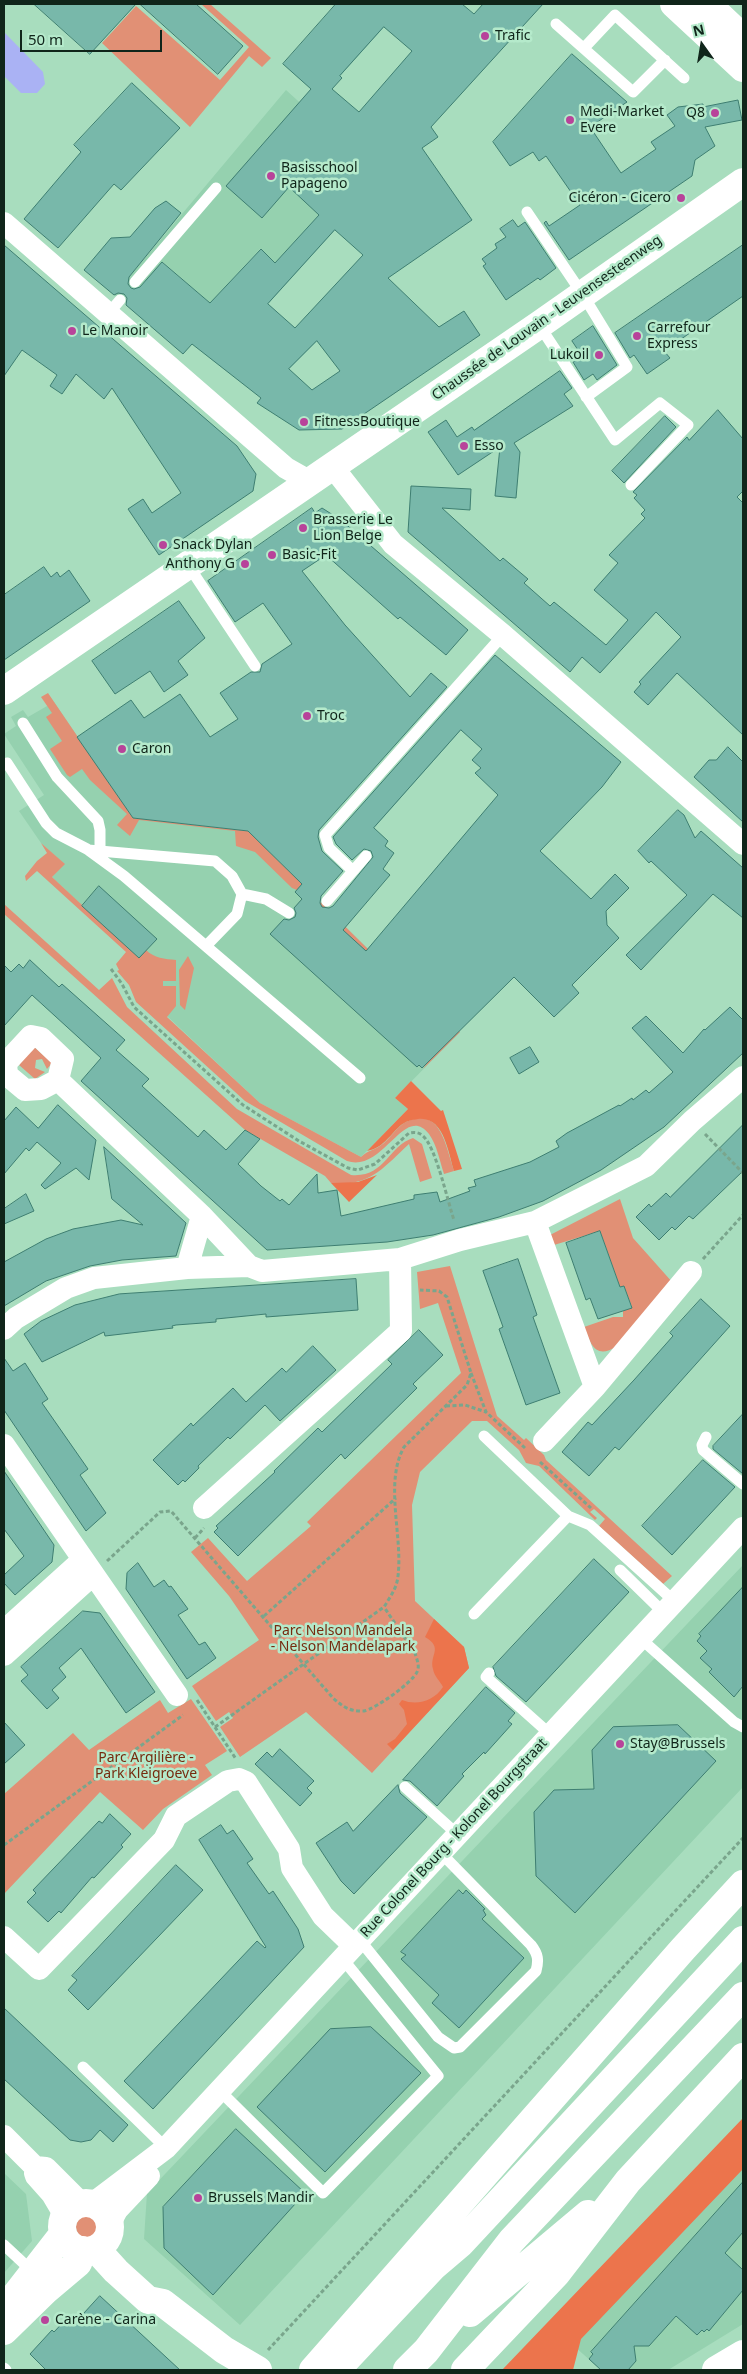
<!DOCTYPE html>
<html>
<head>
<meta charset="utf-8">
<style>
	body { margin:0 }
	#map { position:relative; width:747px; height:2374px; overflow:hidden; background:#a8ddbe; font-family:"Noto Sans",sans-serif }
	canvas { display:block }
	.frame { position:absolute; inset:0; border:5px solid #10251a; pointer-events:none }
	.north { position:absolute; left:677px; top:20px; width:50px; height:50px; -webkit-text-stroke:4px #b5eacb; paint-order:stroke; rotate:347deg; font-size:14px; font-weight:700; line-height:20px; text-align:center; color:#10251a }
	.north::after { content:''; display:block; margin:auto; width:18px; height:22px; background:#10251a; clip-path:polygon(50% 0,100% 100%,50% 72%,0 100%) }
	.scale { position:absolute; left:20px; top:30px; width:142px; height:22px; box-sizing:border-box; border:2px solid #10251a; border-top:0; padding-left:6px; font-size:15px; line-height:18px; white-space:nowrap; color:#10251a; -webkit-text-stroke:4px #b5eacb; paint-order:stroke }
</style>
</head>
<body>
<div id="map">
<canvas width="747" height="2374"></canvas>
<div class="frame"></div>
<div class="north">N</div>
<div class="scale">50 m</div>
</div>
<script>
const context = document.querySelector('canvas').getContext('2d');
context.lineJoin = 'round';
function paint(path, color) { context.fillStyle = color; context.fill(path, 'evenodd'); }
function trace(path, color, width, dash) { context.strokeStyle = color; context.lineWidth = width; context.lineCap = dash ? 'butt' : 'round'; context.setLineDash(dash || []); context.stroke(path); }
function write(font, color, halo, rows, align = 'center') {
  context.font = font + ' "Noto Sans",sans-serif'; context.lineWidth = 5; context.setLineDash([]); context.textBaseline = 'middle'; context.strokeStyle = halo; context.fillStyle = color; for (const [text, x, y, turn = 0] of rows) {
    context.save(); context.translate(x, y); context.rotate((+turn || 0) * Math.PI / 180); context.textAlign = isNaN(turn) ? turn : align; if (halo) context.strokeText(text, 0, 0); context.fillText(text, 0, 0); context.restore();
  }
}
const built = new Path2D(`
	M286 90 352 150 305 201 319 215 275 263 260 249 210 303 163 262 140 287 134 282 120 300 114 295Z
	M54 702 133 818 248 831 368 949 460 1032 395 1098 408 1109 361 1157 260 1103 122 974 138 958 52 877 64 864 41 843 19 811 44 795 4 734 16 726 11 717 23 710 28 717Z
	M743 1565V1787L240 2325 144 2239 147 2193Z
	M743 2148V2324L668 2370H601L565 2338Z
	M4 2173 26 2194 32 2241 4 2273Z`);
const green = new Path2D(`
	M201 4H210L271 58 262 67 249 56 190 127 102 43 136 6 220 80 249 47Z
	M48 693 133 818 248 831 368 949 394 969 460 1032 423 1069 452 1028 305 896 301 885 297 890 292 888 255 852 236 846 235 831 139 820 130 836 117 825 127 814 90 780 82 769 70 777 67 775 50 749 62 741 46 717 52 713 41 697Z
	M41 843 65 864 52 877 138 957 146 950C154 958 165 959 176 960V981H163V986H176V1006L167 1017 260 1103 361 1157C368 1150 376 1150 384 1143 391 1137 398 1126 406 1122 441 1105 446 1148 454 1171L444 1174C440 1162 437 1145 429 1134 404 1102 384 1173 347 1161L245 1101 136 1002 129 985 117 971 119 970 116 964 126 952 37 871 26 881 25 876 37 861 47 853Z
	M4 904 99 990 112 978 127 1007 237 1109 351 1175C385 1178 388 1146 413 1138L422 1144 432 1178 420 1182 409 1144C383 1168 370 1187 331 1183L325 1176 245 1130 4 914Z
	M188 956 194 968 185 1010 180 1005 179 970Z
	M31 1044 52 1063 47 1069 42 1059 36 1060 35 1068 45 1072 35 1079 19 1065Z
	M620 1199 633 1238 673 1283 617 1346C596 1360 591 1345 584 1327L613 1317H623V1311L632 1307 624 1286 620 1287 600 1231 554 1245 550 1235Z
	M450 1266 497 1416 524 1440 526 1438 544 1455 546 1460 672 1576 663 1584 599 1526 605 1519 594 1509 590 1512 597 1518 595 1520 539 1466 526 1463 519 1450 487 1421H472L420 1472 412 1505 415 1601 464 1647 469 1668 372 1773 306 1712 240 1757 220 1727 233 1718 229 1712 216 1721 192 1686 259 1640 229 1596 191 1552 208 1538 247 1581 311 1526 307 1522 461 1373 438 1303 420 1309 417 1272Z
	M191 1699 227 1751 205 1765 212 1775 163 1809 143 1830 100 1792 4 1894V1794L73 1733 89 1750 160 1700 168 1713Z
	M76 2227a11 11 0 1 1 22 0a11 11 0 1 1-22 0Z`);
const forest = new Path2D(`
	M411 1081 441 1111 443 1110 462 1169 454 1171C448 1152 444 1116 418 1119 411 1120 406 1121 400 1126 389 1136 383 1148 367 1151L408 1109 395 1098Z
	M377 1175 349 1202 331 1183 358 1182Z
	M434 1619 464 1647 469 1668 393 1750 387 1744 395 1739 407 1724 404 1710 399 1704 402 1700C417 1706 434 1701 443 1687 440 1681 434 1676 433 1669 429 1655 444 1648 425 1637Z
	M743 2118V2169L581 2339 573 2370H502Z`);
const water = new Path2D(`
	M4 32 43 72 45 84 37 93H21L4 76Z`);
const building = new Path2D(`
	M34 4H136L90 54Z
	M140 4H196L243 46 218 74Z
	M336 4H462L474 14 483 4H543L431 127 438 137 422 148 472 220 388 278 439 327 464 311 480 335 342 429 299 430 257 403 261 398 192 344 183 354 126 305 127 298 124 294 118 293 114 295 84 270 111 238 130 237 155 208 166 201 181 213 129 277 128 284 131 288 134 289 140 287 162 262 210 303 261 249 275 263 319 215 289 187 262 218 226 186 311 89 283 64ZM384 27 412 51 359 112 332 89 342 78 340 76ZM335 230 363 255 295 328 268 304ZM317 341 340 371 312 390 289 369Z
	M572 54 627 102 590 127 621 173 656 149 651 142 675 126 667 115 678 107 703 104V107L738 100 742 120 705 127 715 146 695 160 692 176 569 260 544 223 546 221 549 226 580 205 546 156 539 161 533 152 510 166 493 142Z
	M132 83 180 128 121 190 114 184 58 248 24 219 81 152 74 145Z
	M513 220 518 227 525 222 556 268 540 280 538 278 506 300 483 266 486 264 482 259 497 248 495 244 506 237 500 229Z
	M4 245 237 446 256 474 253 491 159 555 128 509 143 499 152 513 181 493 112 388 104 399 76 374 62 394 50 386 57 375 22 350 4 376Z
	M743 245V296L664 351 670 358 647 374 634 355 630 358 615 333Z
	M593 326 617 365 597 380 593 374 584 380 573 362 582 356 572 341Z
	M560 371 572 388 564 394 573 406 514 443 520 452 516 498 495 496 500 447 458 475 428 432 446 420 457 437 472 427 474 430Z
	M718 410 743 439V491L737 497 743 503V735L677 673 648 705 634 692 641 684 639 682 681 637 656 612 600 673 582 657 570 672 408 532 411 486 471 489 470 510 442 508 500 561 503 558 528 579 524 583 550 606 554 602 606 645 628 620 594 590 618 563 609 555 645 518 641 514 645 510 634 498 637 495 633 492 687 437 689 440Z
	M665 416 676 427 624 483 612 471Z
	M312 508 315 513 322 508 341 520 468 630 446 655 400 617 398 619 326 555 302 571 345 625 410 697 431 673 447 687 319 830 318 837 322 851 343 871 321 896 320 903 322 907 329 908 333 906 373 857 371 851 364 849 352 860 336 844 333 837 495 655 621 762 602 787 540 851 591 899 615 874 629 888 606 911 607 925 619 938 572 985 579 993 554 1017 514 977 422 1068 419 1065 417 1067 270 934 284 919 289 920 295 917 296 913 294 908 302 899 295 892 302 884 248 831 133 818 77 737 131 700 144 718 180 694 210 737 238 719 220 693 251 672H260L262 664 292 644 263 603 235 622 208 581ZM461 730 482 749 472 760 481 768 475 773 498 795 366 951 343 930 390 875 383 869 394 853 385 846 388 841 374 828Z
	M44 567 51 577 57 572 60 577 69 570 90 601 4 660V595Z
	M179 601 205 638 178 661 188 675 164 692 150 671 115 694 92 661Z
	M728 747 743 762V822L694 777 709 760H716Z
	M678 810 684 815 695 838 701 831 743 868V918L713 894 641 970 626 955 687 895 651 861 649 863 638 851Z
	M99 886 157 939 139 958 82 906Z
	M30 960 59 987 62 984 125 1040 116 1050 149 1079 142 1086 198 1137 204 1130 226 1150 245 1130 260 1139 238 1164 261 1186 280 1201 282 1199 289 1205 317 1174 318 1193 337 1190 341 1216 414 1199V1195L437 1192 440 1202 470 1191 468 1188 476 1186 474 1180 530 1162 559 1147 556 1141 567 1133 619 1105 620 1106 632 1098 633 1100 646 1090 649 1093 673 1072 632 1028 646 1016 683 1053 704 1029 705 1030 730 1007 743 1020V1053L664 1127 601 1170 543 1201 499 1217 433 1235 387 1242 267 1250 81 1081 101 1058 32 995 4 1026V965L11 972 19 964 23 968Z
	M530 1047 539 1062 519 1074 510 1058Z
	M58 1105 96 1140 89 1180 76 1168 45 1189 41 1185 61 1163 37 1142 29 1151 26 1148 4 1174V1121L16 1107 38 1128Z
	M743 1125V1171L693 1219 689 1216 675 1230 672 1227 659 1240 636 1217 649 1204 651 1207 666 1193 670 1197Z
	M104 1147 186 1223 176 1256 122 1260 90 1266 46 1281 4 1306V1262L46 1239 73 1229 121 1220 143 1225 112 1199Z
	M26 1194 34 1211 4 1224V1209Z
	M600 1231 620 1287 624 1286 632 1308 598 1319 590 1298 586 1300 566 1243Z
	M518 1259 537 1315 533 1317 560 1393 526 1405 499 1329 503 1327 483 1271Z
	M356 1279 358 1310 266 1317V1314L216 1319V1322L176 1325 172 1326 173 1328 105 1336 104 1332 42 1362 24 1334 41 1321 75 1305 119 1294Z
	M701 1299 730 1326 619 1450 615 1447 589 1476 562 1452 588 1422 592 1425 634 1380 673 1336 670 1333Z
	M419 1330 443 1355 413 1384 417 1388 345 1459 341 1454 238 1556 214 1532 218 1528 216 1526 275 1472 274 1471 318 1428 322 1432 392 1364 388 1360Z
	M313 1346 336 1370 280 1421 265 1405 230 1439 228 1437 198 1466 199 1468 185 1482 183 1480 178 1485 153 1460 191 1423 193 1426 233 1388 246 1402 282 1368 286 1372Z
	M4 1358 13 1371 25 1363 48 1399 42 1403 88 1469 80 1475 106 1513 86 1531 4 1410Z
	M743 1414V1474L713 1449V1446Z
	M703 1460 735 1487 672 1555 642 1526Z
	M4 1471 54 1545 52 1562 15 1595 4 1583V1575L24 1556 4 1529Z
	M594 1559 629 1592 526 1702 496 1676 493 1667Z
	M138 1563 154 1587 164 1580 169 1587 171 1586 188 1609 178 1615 199 1645 205 1642 216 1658 187 1679 126 1589 127 1573Z
	M743 1587V1686L734 1697 709 1672 712 1669 700 1658 707 1651 697 1641 701 1636 699 1634Z
	M83 1611 100 1613 155 1692 126 1713 81 1648 59 1668 66 1677 52 1690 59 1698 47 1709 21 1681 28 1675 21 1667Z
	M486 1687 515 1713 508 1721 512 1724 485 1754 484 1752 462 1774 464 1776 437 1806 410 1781 403 1780Z
	M4 1722 25 1745 4 1764Z
	M678 1725 716 1761 575 1913 536 1876 534 1812 554 1790 594 1789 592 1750 613 1727Z
	M280 1749 314 1781 307 1788 312 1793 300 1806 255 1764 267 1752 272 1757Z
	M398 1785 400 1793 427 1817 354 1894 341 1881 316 1843 347 1822 353 1831Z
	M110 1814 131 1834 121 1845 123 1847 94 1878 92 1877 61 1913 59 1911 48 1922 27 1902 36 1893 33 1890 99 1821 102 1823Z
	M221 1825 227 1834 233 1830 253 1859 247 1863 269 1894 273 1891 298 1929 304 1947 153 2109 124 2081 257 1941 265 1948 266 1947 199 1840Z
	M176 1865 203 1890 88 2010 68 1990 77 1980 72 1976Z
	M459 1890 463 1894 466 1890 485 1909 483 1910 486 1915 482 1919 524 1958 459 2028 432 2003 439 1995 401 1959 406 1955 401 1952Z
	M4 2008 128 2125 113 2142 100 2130 91 2140 81 2142 70 2140 4 2079Z
	M371 2027 421 2073 325 2172 257 2107 330 2029Z
	M236 2129 305 2193 213 2295 164 2248 163 2207Z
	M743 2182V2232L725 2253 743 2270V2290L709 2331 707 2329 704 2332 702 2330 697 2335 676 2316 649 2346H634L636 2361 628 2370H601L589 2359 593 2354 591 2352Z
	M100 2296 180 2370H46L30 2354 52 2330 54 2332 68 2317 79 2318Z`);
const path = new Path2D(`
	M111 969 122 984 134 1007 243 1105 299 1141 348 1168 358 1170 375 1164 409 1133C414 1132 419 1132 423 1136 436 1147 448 1203 454 1220
	M705 1134 743 1173
	M703 1259 743 1215
	M471 1373 486 1412 525 1448
	M446 1406 465 1405 486 1412
	M540 1462 591 1508
	M195 1538 204 1528
	M107 1561 160 1512 171 1511 333 1698C342 1706 350 1712 364 1711 375 1709 412 1683 417 1672 420 1666 417 1660 415 1653L384 1607
	M264 1616 396 1498
	M197 1700 236 1759
	M215 1727 384 1607C390 1597 397 1588 398 1576 403 1536 384 1483 404 1447L467 1385 471 1373 447 1297 439 1291 420 1290
	M4 1845 183 1715
	M268 2350 743 1838`);
const lane = new Path2D(`
	M556 24 633 92 665 60
	M584 48 615 15 684 78
	M527 212 583 295 627 367 586 397
	M135 282 216 188
	M108 314 120 300
	M539 325 615 440 660 403 688 425 631 485
	M188 565 255 666
	M23 723 57 777 98 821 100 830V851
	M7 763 46 823 56 833 87 849 124 876 360 1078
	M88 850 215 861 232 876 242 894 237 914 206 946
	M353 871 329 848 325 835 503 635
	M242 894 266 899 289 913
	M327 901 366 856
	M484 1436 568 1516 590 1525 674 1601
	M706 1437 702 1445 703 1450 743 1484
	M620 1570 663 1612
	M474 1614 568 1516
	M640 1638 734 1722 743 1727
	M489 1673 486 1677 551 1735
	M405 1787 457 1834
	M359 1939 438 2037 454 2048 460 2047 536 1971C539 1960 538 1954 531 1945L440 1852
	M83 2067 166 2148
	M219 2090 323 2193 438 2076 342 1958
	M4 2245 34 2273
	M4 2368 6 2370`);
const street = new Path2D(`
	M4 223 286 468 309 481
	M332 466 393 544 503 635 743 844
	M31 1036 41 1038 63 1059 58 1080 41 1089 25 1090 7 1075 6 1063Z
	M58 1080 202 1216 249 1266
	M535 1222 595 1387 544 1441
	M187 1268 202 1216
	M4 1329 16 1318 66 1288 94 1278 187 1268 249 1266 262 1271 400 1259 460 1240 535 1222 646 1166 692 1121 743 1077
	M595 1387 691 1272
	M4 1445 177 1695
	M204 1508 401 1331 400 1259
	M4 1631 76 1566 88 1567
	M4 1655 88 1579V1567
	M4 1937 39 1969 164 1840 176 1816 228 1781 239 1779 246 1782 289 1849 292 1868 323 1916 353 1945
	M4 2136 35 2167 46 2168 81 2203
	M35 2173 36 2176 52 2194 65 2216
	M92 2204 166 2148 743 1528
	M110 2223 117 2210 149 2176`);
const secondary = new Path2D(`
	M674 4 743 68
	M707 4 743 38
	M62 2227a24 24 0 1 1 48 0a24 24 0 1 1-48 0Z
	M96 2249 116 2271 148 2300 163 2303 224 2350 258 2370
	M4 2310 63 2234
	M4 2331 46 2290 78 2263 83 2250
	M716 2370 743 2354`);
const primary = new Path2D(`
	M4 691 539 325 743 182`);
const highway = new Path2D(`
	M470 2313 588 2214
	M341 2365 434 2266 461 2243 743 1940
	M313 2370 683 1949 743 1884
	M407 2370 426 2351 512 2240 743 1996
	M465 2370 557 2273 628 2181 743 2057`);
const markers = [
	[485,36,5,"#b8439a"],
	[715,113,5,"#b8439a"],
	[570,120,5,"#b8439a"],
	[271,176,5,"#b8439a"],
	[681,198,5,"#b8439a"],
	[72,331,5,"#b8439a"],
	[637,336,5,"#b8439a"],
	[599,355,5,"#b8439a"],
	[304,422,5,"#b8439a"],
	[464,446,5,"#b8439a"],
	[303,528,5,"#b8439a"],
	[163,545,5,"#b8439a"],
	[272,555,5,"#b8439a"],
	[245,564,5,"#b8439a"],
	[307,716,5,"#b8439a"],
	[122,749,5,"#b8439a"],
	[620,1744,5,"#b8439a"],
	[198,2198,5,"#b8439a"],
	[45,2320,5,"#b8439a"]
];
const poiNames = [
	["Trafic",495,36],
	["Medi-Market",580,112],
	["Evere",580,128],
	["Q8",705,113,"right"],
	["Basisschool",281,168],
	["Papageno",281,184],
	["Cicéron - Cicero",671,198,"right"],
	["Carrefour",647,328],
	["Express",647,344],
	["Le Manoir",82,331],
	["Lukoil",589,355,"right"],
	["FitnessBoutique",314,422],
	["Esso",474,446],
	["Brasserie Le",313,520],
	["Lion Belge",313,536],
	["Snack Dylan",173,545],
	["Basic-Fit",282,555],
	["Anthony G",235,564,"right"],
	["Troc",317,716],
	["Caron",132,749],
	["Stay@Brussels",630,1744],
	["Brussels Mandir",208,2198],
	["Carène - Carina",55,2320]
];
const streetNames = [
	["Chaussée de Louvain - Leuvensesteenweg",547,318,-35],
	["Rue Colonel Bourg - Kolonel Bourgstraat",454,1838,-47]
];
const parkNames = [
	["Parc Nelson Mandela",343,1631],
	["- Nelson Mandelapark",343,1647],
	["Parc Argilière -",146,1758],
	["Park Kleigroeve",146,1774]
];
paint(built, '#95d1af');
paint(green, '#e19075');
paint(forest, '#ec744c');
paint(water, '#aab2f4');
paint(building, '#78b8aa');
trace(building, '#3e7e71', 1);
trace(path, '#7aa58c', 3, [4, 2.5]);
trace(lane, '#fff', 11);
trace(street, '#fff', 22);
trace(secondary, '#fff', 28);
trace(primary, '#fff', 28);
trace(highway, '#fff', 28);
for (const [x, y, r, color] of markers) { const dot = new Path2D(); dot.arc(x, y, r, 0, 2 * Math.PI); context.fillStyle = color; context.fill(dot); trace(dot, '#b5eacb', 2); }
write('14px', '#10251a', '#b5eacb', poiNames, 'left');
write('14px', '#10251a', '#b5eacb', streetNames);
write('14px', '#762b0f', '#b5eacb', parkNames);
</script>
</body>
</html>
